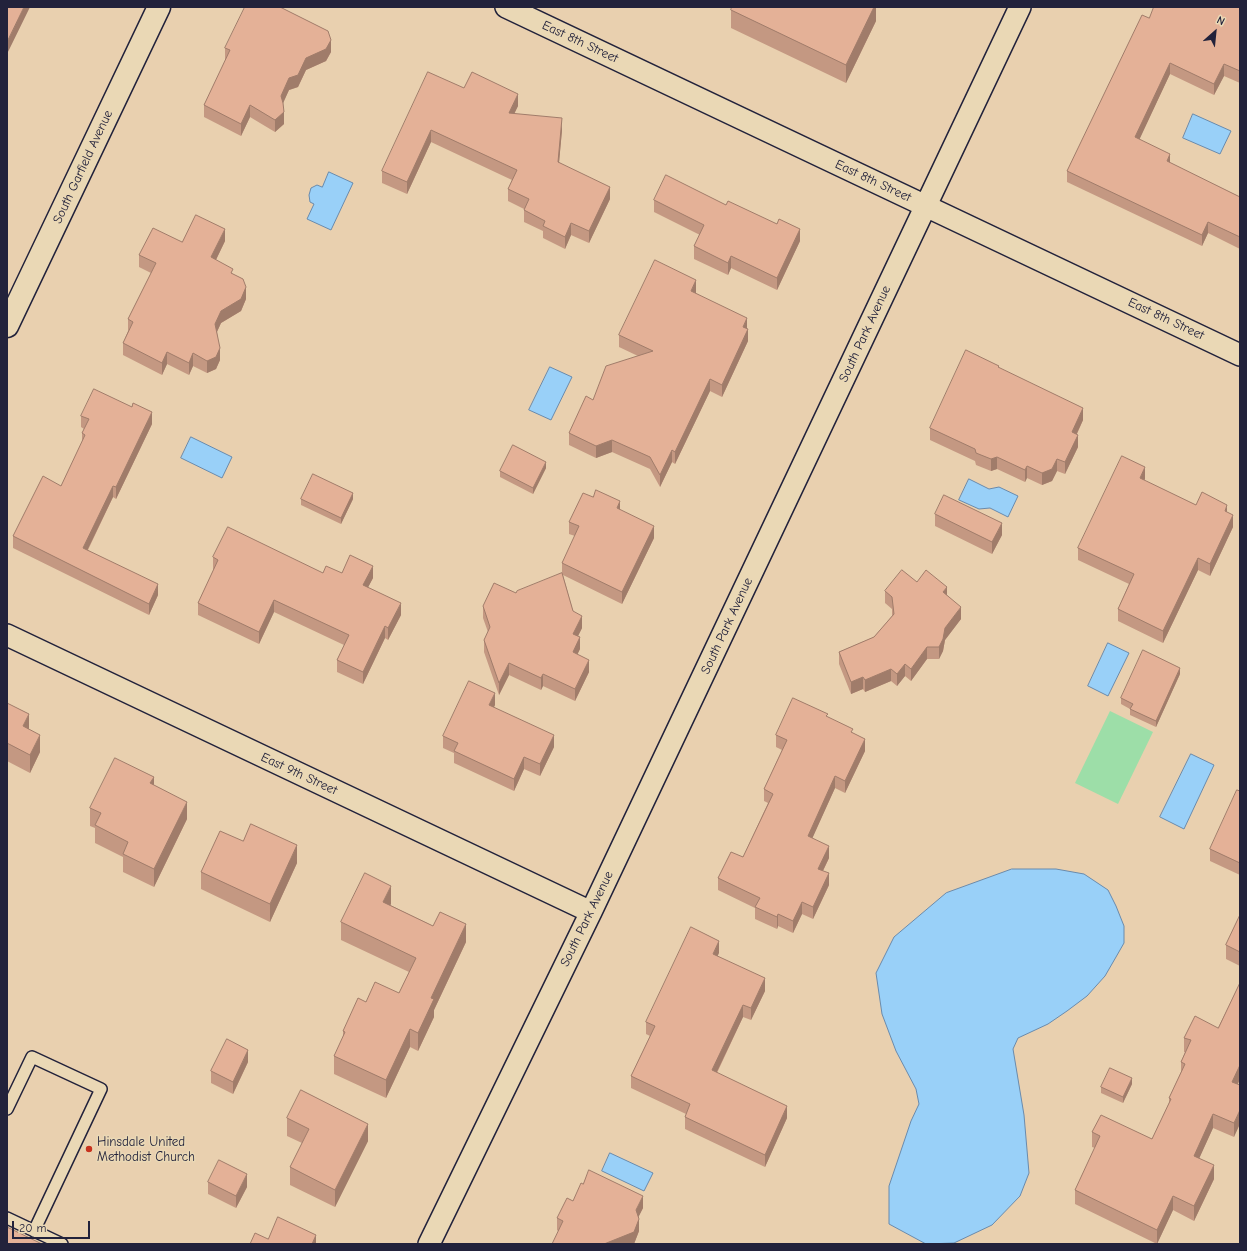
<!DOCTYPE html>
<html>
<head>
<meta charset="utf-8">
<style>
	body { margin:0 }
	#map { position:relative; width:1247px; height:1251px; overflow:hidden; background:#e9d0af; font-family:"Comic Neue",sans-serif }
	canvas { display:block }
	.frame { position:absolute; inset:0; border:8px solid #22223b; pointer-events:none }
	.north { position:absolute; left:1195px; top:12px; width:40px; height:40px; -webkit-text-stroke:3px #ead8b5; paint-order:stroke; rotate:27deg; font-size:11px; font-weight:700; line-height:16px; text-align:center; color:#22223b }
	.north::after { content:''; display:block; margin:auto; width:14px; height:18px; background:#22223b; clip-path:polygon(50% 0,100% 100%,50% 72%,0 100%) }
	.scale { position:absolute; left:12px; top:1221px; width:78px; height:18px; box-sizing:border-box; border:2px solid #22223b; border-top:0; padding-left:5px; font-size:12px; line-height:14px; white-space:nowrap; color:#22223b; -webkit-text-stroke:3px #ead8b5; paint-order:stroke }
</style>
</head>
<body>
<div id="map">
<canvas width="1247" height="1251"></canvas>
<div class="frame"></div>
<div class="north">N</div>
<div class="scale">20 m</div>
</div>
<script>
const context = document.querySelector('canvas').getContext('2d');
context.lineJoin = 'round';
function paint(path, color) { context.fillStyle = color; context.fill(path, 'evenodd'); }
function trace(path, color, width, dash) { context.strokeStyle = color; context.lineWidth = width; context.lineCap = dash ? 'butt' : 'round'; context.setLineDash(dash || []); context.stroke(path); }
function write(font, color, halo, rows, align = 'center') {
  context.font = font + ' "Comic Neue",sans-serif'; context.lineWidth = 3; context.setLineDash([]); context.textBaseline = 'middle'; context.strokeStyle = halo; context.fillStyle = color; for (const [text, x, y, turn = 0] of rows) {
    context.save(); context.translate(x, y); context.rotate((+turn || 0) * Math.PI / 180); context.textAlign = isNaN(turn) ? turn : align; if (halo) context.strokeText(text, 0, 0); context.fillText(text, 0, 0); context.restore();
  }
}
const green = new Path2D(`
	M1110 711 1153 732 1118 804 1075 783Z`);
const water = new Path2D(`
	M1193 114 1231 131 1220 154 1183 138Z
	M329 172 353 183 331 230 307 219 314 204 310 202 309 195 311 188 317 185 322 187Z
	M550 367 572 377 551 420 529 410Z
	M191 437 232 457 222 478 181 458Z
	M969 479 989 489 999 487 1018 496 1008 517 990 508 979 509 959 500Z
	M1108 643 1129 653 1108 696 1088 686Z
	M1191 754 1214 765 1184 829 1160 817Z
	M1012 869H1056L1084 874 1108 890 1116 906 1124 926V943L1116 957 1105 976 1087 996 1067 1011 1048 1024 1018 1038 1013 1049 1024 1115 1029 1173 1020 1196 992 1225 954 1243 926 1244 889 1224V1186L911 1121 919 1104 916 1089 896 1051 882 1014 876 973 894 937 946 893Z
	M610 1153 653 1173 644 1191 602 1171Z`);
const lane = new Path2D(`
	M7 1109 32 1057 101 1089 34 1231
	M7 1218 62 1244`);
const street = new Path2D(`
	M506 7 1240 355
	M7 635 591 912
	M429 1244 591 912 1020 7`);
const secondary = new Path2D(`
	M7 326 159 7`);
const wall = new Path2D(`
	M876 7V21L846 83 731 28V10Z
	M1240 7V83L1224 76 1214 95 1170 74 1139 139 1170 163 1240 197V249L1208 233 1202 246 1067 182V171L1149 18Z
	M225 48 331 52 326 61 306 70 298 87 289 90 283 102 284 124 275 132 250 117 241 136 204 117V105L226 60H225Z
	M464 88 518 106 514 113 562 130 559 162 610 199 589 243 571 235 565 249 543 238V231L524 222V209L508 201V189L512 180 431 142 407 194 382 183V171Z
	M654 200 800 241 777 290 731 268 728 275 694 259V246L700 235 654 212Z
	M225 241 216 260 233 274 246 299 241 311 221 323 217 332 220 360 216 369 207 373 193 366 189 375 167 364 162 375 123 355V343L128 331V319L151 273 139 267V255L182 242Z
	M696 293 747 329 748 341 722 397 710 391 675 464 672 462 660 487 650 469 612 452 596 458 569 445V433L593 400 638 356 619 347V335Z
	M999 368 1083 420 1077 434 1078 447 1065 474 1057 471 1052 481 1042 485 1027 478 1025 482 997 469 991 471 976 465 975 461 930 440V428Z
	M81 416 152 424 116 499 113 497 88 550 158 595 149 615 13 548V536L61 486 82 442V433L84 429 81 427Z
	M546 468 533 494 500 477V471Z
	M1145 479 1144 481 1196 505 1227 512 1233 527 1210 576 1198 570 1163 643 1118 621V609L1129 584 1078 560V548Z
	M301 499H353L341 524 301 505Z
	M620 510 654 538 622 604 563 575 573 611 582 628 578 636 580 649 577 654 589 672 575 701 543 686 541 690 509 675 499 695 484 652V640L488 632 483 618V606L516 593 562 573V563L575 536 569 534V522Z
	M935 514 1002 535 992 554 935 526Z
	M213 557 323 573H342L373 578 368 587 401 615 388 640 385 638 363 684 337 672V660L344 645 274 612 259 644 198 615V603L214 569H213Z
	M885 591 947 595 961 619 945 640 943 651 939 659H927L911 681 905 676 897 686 891 681 865 692 863 689 851 694 839 664V652L874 637 892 616V609L885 603Z
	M1180 674 1156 727 1130 715V709L1121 704V698Z
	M7 703 40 752 30 773 7 761Z
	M495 705 494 707 554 747 540 776 524 769 514 791 454 763V753L443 748V736Z
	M828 717 853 733 865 751 845 793 835 788 812 838 829 858 823 871 829 885 813 919 802 914 793 933 778 926 777 929 755 919V908L718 890V878L743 857 768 803 764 801V789L782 750 776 747V735Z
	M154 785 187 819 154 887 123 872V857L95 843V828L90 826V808Z
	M1240 791V875L1210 861V849Z
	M243 841 297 863 270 922 201 889V872Z
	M391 904 390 905 466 942 434 1010V1017L418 1051 410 1047 386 1098 334 1074V1056L343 1037V1031L366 1002 399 993 409 972 341 940V922Z
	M1240 915V966L1226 959V945Z
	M719 953 717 956 765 991 751 1020 743 1017 717 1073 787 1118 765 1167 685 1129V1117L686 1114 631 1088V1076L650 1036 646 1034V1022Z
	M1240 983V1079L1238 1084 1234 1137 1213 1128 1199 1158 1214 1179 1194 1221 1173 1210 1157 1244 1075 1204V1190L1095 1148 1092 1147V1132L1152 1139 1169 1103V1098L1181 1072V1062L1185 1052H1184V1038L1218 1028Z
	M248 1062 233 1094 211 1083V1071Z
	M1132 1084 1123 1103 1101 1093V1087Z
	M287 1118 368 1141 335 1207 290 1185V1167L302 1143 287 1136Z
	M208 1182 247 1187 236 1208 208 1194Z
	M573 1201 643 1208 638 1217 639 1231 634 1244 558 1231 557 1230V1218Z`);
const shadedWall = new Path2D(`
	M24 7H30L7 54V42Z
	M874 7H876V21L846 83V65Z
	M331 40V52L326 61 306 70 298 87 289 90 281 108V96L289 78 306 58Z
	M1170 63V74L1135 149V137Z
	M1224 64V76L1214 95V84Z
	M518 94V106L509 125V113Z
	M250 105V117L241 136V124Z
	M284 112V124L275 132V120Z
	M562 118V130L558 174V162Z
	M431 130V142L407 194V182Z
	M1170 154V165L1167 161Z
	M610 187V199L589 243V231Z
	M1208 222V233L1202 246V235Z
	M571 223V235L565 249V237Z
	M225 229V241L211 270V257Z
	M800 229V241L777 290V278Z
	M731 256V268L728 275V263Z
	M696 280V293L691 303V291Z
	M246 287V299L241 311 221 323 215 336V324L221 311Z
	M747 318V330L743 327Z
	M748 329V341L722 397V385Z
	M220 348V360L216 369 207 373V361Z
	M167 352V364L162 375V363Z
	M193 353V366L189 375V363Z
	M710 379V391L675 464V452Z
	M1083 408V420L1072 444V432Z
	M152 412V424L116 499V487Z
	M1078 435V447L1065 474V462Z
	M612 440V452L596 458V446Z
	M672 450V462L660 487V475Z
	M997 457V469L991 471V459Z
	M1057 459V471L1052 481 1042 485V473Z
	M546 462V468L533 494V488Z
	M1027 466V478L1025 482V470Z
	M1145 467V479L1140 490V478Z
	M113 486V497L83 559V548Z
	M353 493V499L341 524V518Z
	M620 501V513L617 508Z
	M1227 505V517L1225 511Z
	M1233 515V527L1210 576V564Z
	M1002 523V535L992 554V542Z
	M654 526V538L622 604V592Z
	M1198 558V570L1163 643V631Z
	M373 566V578L363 597V585Z
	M158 584V595L149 615V604Z
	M947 587V599L943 592Z
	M274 600V612L259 644V632Z
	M401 603V615L388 640V628Z
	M961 607V619L945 640 943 651 939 659V647L945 628Z
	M582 616V628L573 646V634Z
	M385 626V638L363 684V672Z
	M580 637V649L573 664V652Z
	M927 647V659L911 681V669Z
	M589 660V672L575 701V689Z
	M509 663V675L499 695V683Z
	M905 664V676L897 686V674Z
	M1180 668V674L1156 727V721Z
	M891 669V681L865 692V680Z
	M543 674V686L541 690V678Z
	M863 677V689L851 694V682Z
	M495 693V705L489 717V705Z
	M29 714V732L23 726Z
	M40 735V752L30 773V755Z
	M554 735V747L540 776V764Z
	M865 739V751L845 793V781Z
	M524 757V769L514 791V779Z
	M835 776V788L808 848V836Z
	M154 777V794L150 783Z
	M187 802V819L154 887V869Z
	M297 845V863L270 922V904Z
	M829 846V858L818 881V869Z
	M829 873V885L813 919V907Z
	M391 886V904L383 919V902Z
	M802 902V914L793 933V921Z
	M778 914V926L777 929V917Z
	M466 924V942L434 1010V1017L418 1051V1033L431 998Z
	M719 941V953L713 966V954Z
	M765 978V991L751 1020V1008Z
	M743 1005V1017L712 1082V1070Z
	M410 1029V1047L386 1098V1080Z
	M248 1050V1062L233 1094V1082Z
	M1240 1065V1079L1232 1096V1082Z
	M1132 1078V1084L1123 1103V1097Z
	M787 1106V1118L765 1167V1155Z
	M1240 1110V1124L1234 1137V1123Z
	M1213 1114V1128L1194 1170V1156Z
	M368 1124V1141L335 1207V1190Z
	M1214 1165V1179L1194 1221V1206Z
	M247 1174V1187L236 1208V1196Z
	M643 1196V1208L636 1222V1210Z
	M1173 1196V1210L1157 1244V1230Z
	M639 1219V1231L634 1244H604Z
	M316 1235V1244H312Z`);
const building = new Path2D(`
	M7 7H24L7 42Z
	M245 7H280L328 31 331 40 326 49 306 58 298 75 289 78 281 96 283 103 284 112 275 120 250 105 241 124 204 105 230 50 225 48Z
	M732 7H874L846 65 731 10Z
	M1154 7H1240V71L1224 64 1214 84 1170 63 1135 137 1170 154 1167 161 1240 197V237L1208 222 1202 235 1067 171 1142 15 1149 18Z
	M428 72 464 88 472 72 518 94 509 113 562 118 558 162 610 187 589 231 571 223 565 237 543 226 545 221 524 210 529 199 508 189 517 170 431 130 407 182 382 171Z
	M666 175 726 205 728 201 777 224 779 219 800 229 777 278 731 256 728 263 694 246 704 225 654 200Z
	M196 215 225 229 211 257 233 269 231 273 243 279 246 287 241 299 221 311 215 324 220 348 216 357 207 361 193 353 189 363 167 352 162 363 123 343 133 322 128 319 156 263 139 255 153 228 182 242Z
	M655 260 696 280 691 291 747 318 743 327 748 329 722 385 710 379 675 452 672 450 660 475 650 457 612 440 596 446 569 433 586 396 593 400 606 366 653 351 619 335Z
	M966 350 999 366 998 367 1083 408 1072 432 1078 435 1065 462 1057 459 1052 469 1042 473 1027 466 1025 470 997 457 991 459 976 453 975 449 930 428Z
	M94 389 132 407 133 403 152 412 116 487 113 486 83 548 158 584 149 604 13 536 43 476 61 486 85 435 82 433 89 419 81 416Z
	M513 445 546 462 533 488 500 471Z
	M1122 456 1145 467 1140 478 1196 505 1202 492 1227 505 1225 511 1233 515 1210 564 1198 558 1163 631 1118 609 1134 574 1078 548Z
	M313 474 353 493 341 518 301 499Z
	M596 490 620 501 617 508 654 526 622 592 562 563 579 526 569 522 583 493 593 497Z
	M944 495 1002 523 992 542 935 514Z
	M228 527 323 573 326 566 342 573 350 555 373 566 363 585 401 603 388 628 385 626 363 672 337 660 349 635 274 600 259 632 198 603 218 560 213 557Z
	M902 570 917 582 926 570 947 587 943 592 961 607 945 628 943 639 939 647H927L911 669 905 664 897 674 891 669 865 680 863 677 851 682 839 652 874 637 894 614 892 597 885 591Z
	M562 573 573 611 582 616 573 634 580 637 573 652 589 660 575 689 543 674 541 678 509 663 499 683 484 640 490 627 483 606 494 583 516 593 517 591Z
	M1143 650 1180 668 1156 721 1130 709 1133 704 1121 698Z
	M469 681 495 693 489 705 554 735 540 764 524 757 514 779 454 751 458 743 443 736Z
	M793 698 828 714 826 716 853 729 851 732 865 739 845 781 835 776 808 836 829 846 818 869 829 873 813 907 802 902 793 921 778 914 777 917 755 907 760 898 718 878 731 852 743 857 773 794 764 789 787 740 776 735Z
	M7 703 29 714 23 726 40 735 30 755 7 743Z
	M115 758 154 777 150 783 187 802 154 869 123 854 128 842 95 825 101 813 90 808Z
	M1237 790 1240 791V863L1210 849Z
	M251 824 297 845 270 904 201 872 220 831 243 841Z
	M365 873 391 886 383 902 433 926 440 912 466 924 431 998 434 999 418 1033 410 1029 386 1080 334 1056 345 1032 343 1031 358 998 366 1002 375 982 399 993 416 958 341 922Z
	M1240 915V952L1226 945Z
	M691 927 719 941 713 954 765 978 751 1008 743 1005 712 1070 787 1106 765 1155 685 1117 690 1104 631 1076 655 1026 646 1022Z
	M1240 983V1065L1232 1082 1240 1085V1110L1234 1123 1213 1114 1194 1156 1214 1165 1194 1206 1173 1196 1157 1230 1075 1190 1100 1136 1092 1132 1101 1115 1152 1139 1171 1099 1169 1098 1185 1064 1181 1062 1191 1040 1184 1038 1195 1016 1218 1028Z
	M227 1039 248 1050 233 1082 211 1071Z
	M1110 1068 1132 1078 1123 1097 1101 1087Z
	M301 1090 368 1124 335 1190 290 1167 309 1129 287 1118Z
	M219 1160 247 1174 236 1196 208 1182Z
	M589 1170 643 1196 636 1210 639 1219 634 1232 604 1244H552L563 1221 557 1218 567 1198 573 1201 581 1183 583 1184Z
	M278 1217 316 1235 312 1244H250L255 1233 268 1239Z
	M7 1227 42 1244H7Z`);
const markers = [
	[89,1149,4,"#c8321e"]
];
const streetNames = [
	["East 8th Street",580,42,25],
	["South Garfield Avenue",83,167,-65],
	["East 8th Street",873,181,25],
	["East 8th Street",1166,319,25],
	["South Park Avenue",865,334,-65],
	["South Park Avenue",727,626,-65],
	["East 9th Street",299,774,25],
	["South Park Avenue",587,919,-64]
];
const poiNames = [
	["Hinsdale United",97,1142],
	["Methodist Church",97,1157]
];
paint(green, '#9ddea8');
paint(water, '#99d0f8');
trace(water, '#698aac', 1);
trace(lane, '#22223b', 14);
trace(street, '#22223b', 24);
trace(secondary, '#22223b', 25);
trace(lane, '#ead8b5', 11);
trace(street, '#ead8b5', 21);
trace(secondary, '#ead8b5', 22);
paint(wall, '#c49882');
paint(shadedWall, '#a07c6a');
paint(building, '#e4b197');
trace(building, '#a07c6a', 1);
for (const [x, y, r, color] of markers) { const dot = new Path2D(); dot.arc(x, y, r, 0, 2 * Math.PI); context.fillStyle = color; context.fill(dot); trace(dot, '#ead8b5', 1.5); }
write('13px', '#22223b', '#ead8b5', streetNames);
write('13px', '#22223b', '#ead8b5', poiNames, 'left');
</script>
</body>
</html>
